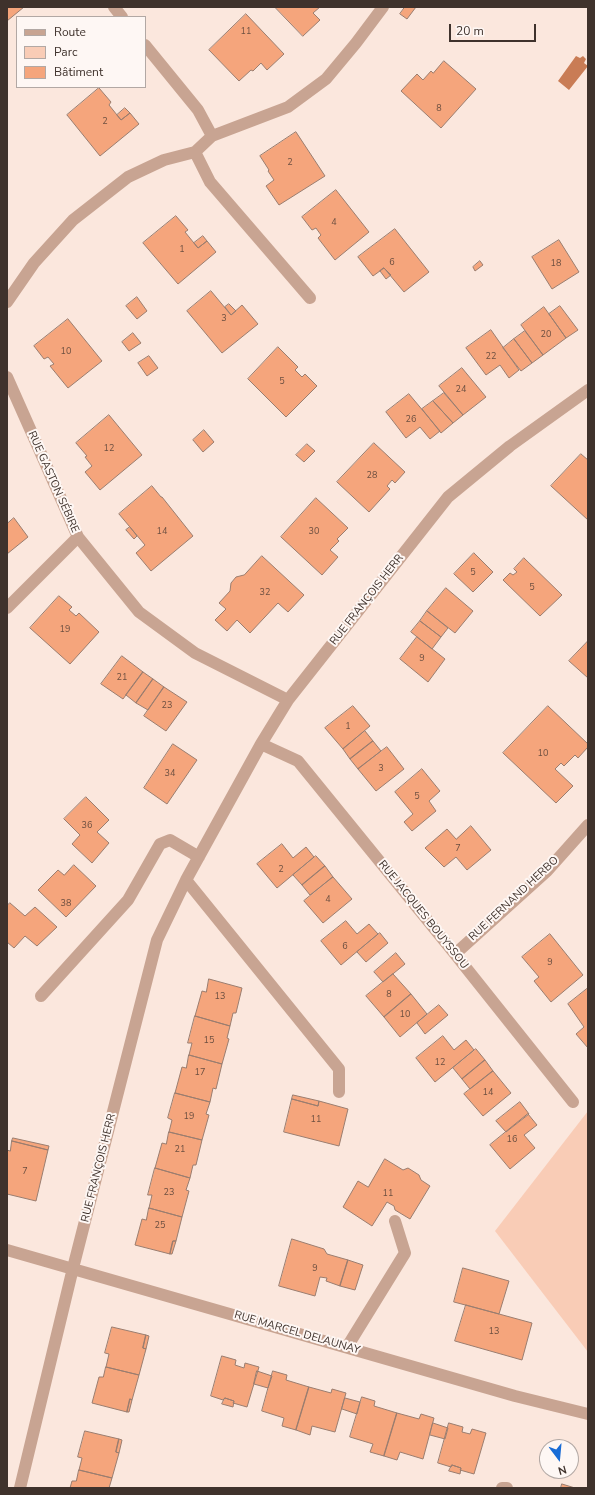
<!DOCTYPE html>
<html>
<head>
<meta charset="utf-8">
<style>
	body { margin:0 }
	#map { position:relative; width:595px; height:1495px; overflow:hidden; background:#fbe7dd; font-family:"Nunito Sans",sans-serif }
	canvas { display:block }
	.frame { position:absolute; inset:0; border:8px solid #3f322c; pointer-events:none }
	.legend { position:absolute; left:16px; top:16px; width:130px; height:72px; box-sizing:border-box; background:#fef7f4; border:1px solid #b2a8a4; margin:0; padding:5px 7px; list-style:none; font-size:12px; color:#3f322c }
	.legend li { display:flex; align-items:center; gap:8px; height:20px }
	.legend b { width:20px; border:1px solid #b2a8a4 }
	.north { position:absolute; left:539px; top:1439px; width:40px; height:40px; box-sizing:border-box; background:#fef7f4; border:1px solid #b2a8a4; border-radius:50%; rotate:164deg; font-size:11px; font-weight:700; line-height:16px; text-align:center; color:#3f322c }
	.north::after { content:''; display:block; margin:auto; width:14px; height:18px; background:#186cd6; clip-path:polygon(50% 0,100% 100%,50% 72%,0 100%) }
	.scale { position:absolute; left:449px; top:24px; width:87px; height:18px; box-sizing:border-box; border:2px solid #3f322c; border-top:0; padding-left:5px; font-size:12px; line-height:14px; white-space:nowrap; color:#3f322c; -webkit-text-stroke:3px #fef7f4; paint-order:stroke }
</style>
</head>
<body>
<div id="map">
<canvas width="595" height="1495"></canvas>
<div class="frame"></div>
<ul class="legend">
<li><b style="height:5px;background:#c8a492"></b>Route</li>
<li><b style="height:11px;background:#f9ccb6"></b>Parc</li>
<li><b style="height:11px;background:#f5a57c"></b>Bâtiment</li>
</ul>
<div class="north">N</div>
<div class="scale">20 m</div>
</div>
<script>
const context = document.querySelector('canvas').getContext('2d');
context.lineJoin = 'round';
function paint(path, color) { context.fillStyle = color; context.fill(path, 'evenodd'); }
function trace(path, color, width, dash) { context.strokeStyle = color; context.lineWidth = width; context.lineCap = dash ? 'butt' : 'round'; context.setLineDash(dash || []); context.stroke(path); }
function write(font, color, halo, rows, align = 'center') {
  context.font = font + ' "Nunito Sans",sans-serif'; context.lineWidth = 4; context.setLineDash([]); context.textBaseline = 'middle'; context.strokeStyle = halo; context.fillStyle = color; for (const [text, x, y, turn = 0] of rows) {
    context.save(); context.translate(x, y); context.rotate((+turn || 0) * Math.PI / 180); context.textAlign = isNaN(turn) ? turn : align; if (halo) context.strokeText(text, 0, 0); context.fillText(text, 0, 0); context.restore();
  }
}
const green = new Path2D(`
	M588 1111V1352L495 1231Z`);
const water = new Path2D(`
	M576 56 580 58 583 56 586 59 584 63 588 66 569 90 558 81Z`);
const building = new Path2D(`
	M7 7H24L7 21Z
	M275 7H320L313 13 320 20 303 36Z
	M405 7H416L407 19 400 14Z
	M246 14 284 54 267 70 261 63 253 71 251 70 239 81 209 50Z
	M444 61 476 89 441 128 401 91 417 74 423 80 431 71 433 73Z
	M99 88 111 102 109 105 121 120 130 113 139 124 100 156 67 115Z
	M125 108 130 113 121 120 117 115Z
	M296 132 325 176 279 205 266 186 274 180 268 171 269 170 260 156Z
	M336 190 369 232 335 260 318 238 321 235 316 228 312 230 302 217Z
	M176 216 188 230 185 232 198 248 207 241 216 252 178 284 143 243Z
	M395 229 429 272 404 292 384 268 373 276 358 257Z
	M203 236 207 241 198 248 194 243Z
	M559 240 579 272 552 289 532 257Z
	M480 261 483 265 475 271 473 267Z
	M384 268 391 275 386 279 380 271Z
	M211 291 231 315 242 305 258 324 222 353 187 311Z
	M137 297 147 311 137 319 126 306Z
	M229 304 236 311 231 315 225 307Z
	M560 306 578 330 566 338 549 314Z
	M544 307 566 338 543 355 521 325Z
	M68 319 102 361 68 388 50 366 54 364 48 357 44 359 34 346Z
	M491 330 519 370 509 378 500 365 486 375 466 348Z
	M525 331 543 355 532 363 514 339Z
	M133 333 141 343 129 351 122 342Z
	M514 339 532 363 521 371 503 348Z
	M278 347 298 367 295 370 302 377 305 374 317 386 286 417 248 379Z
	M149 356 158 368 147 376 138 363Z
	M462 368 486 397 463 415 439 386Z
	M444 393 463 415 453 423 433 401Z
	M409 394 440 431 430 439 420 427 406 438 386 412Z
	M433 401 453 423 441 433 422 409Z
	M109 415 142 455 100 490 85 472 92 466 85 457 87 456 76 443Z
	M204 430 214 442 203 452 193 440Z
	M374 443 405 472 395 483 392 480 387 486 390 489 369 512 337 482Z
	M307 444 315 451 304 462 296 455Z
	M581 454 588 460V520L551 486Z
	M152 486 161 497H162L193 536 151 571 136 553 145 545 119 514Z
	M316 498 348 528 337 539 339 541 330 550 338 557 322 575 281 537Z
	M14 518 28 537 7 554V524Z
	M130 527 137 536 134 539 126 530Z
	M474 553 493 572 473 592 454 574Z
	M262 556 304 595 288 612 278 603 250 633 237 620 227 631 215 620 226 609 219 603 230 591 231 583 236 577 244 575Z
	M524 558 562 595 540 616 503 580 510 573 513 575 517 572 514 569Z
	M446 588 473 611 455 633 427 611Z
	M59 596 72 607 69 610 76 616 79 613 99 632 70 664 30 628Z
	M427 611 448 628 441 637 420 621Z
	M420 621 441 637 432 649 411 632Z
	M417 637 445 659 428 682 400 659Z
	M588 641V678L569 661Z
	M122 656 143 672 123 699 101 684Z
	M143 672 153 679 136 703 126 695Z
	M153 679 164 687 148 710 136 703Z
	M164 687 187 702 166 731 144 716Z
	M353 706 370 726 343 749 325 728Z
	M548 706 588 744V747L578 758 575 755 564 766 561 763 555 769 573 786 556 803 503 753Z
	M365 731 373 741 350 759 343 749Z
	M373 741 381 751 358 769 350 759Z
	M173 744 197 760 167 804 144 788Z
	M387 747 404 769 376 791 358 769Z
	M422 769 440 791 429 801 436 811 412 831 404 822 413 814 395 792Z
	M86 797 109 820 97 832 109 843 92 863 72 844 80 835 64 819Z
	M471 826 491 850 467 870 456 857 444 867 425 848 447 829 456 839Z
	M282 844 293 858 306 847 314 857 277 888 257 864Z
	M316 856 325 866 302 885 293 875Z
	M74 865 96 886 66 917 38 890 58 870 64 875Z
	M325 866 333 877 310 895 302 885Z
	M333 877 352 899 323 923 304 901Z
	M10 903 25 916 35 907 57 927 37 946 25 936 14 948 7 942V906Z
	M346 921 357 934 369 924 378 934 341 965 321 941Z
	M380 933 388 943 366 962 357 952Z
	M550 934 583 975 551 1002 534 981 539 977 522 957Z
	M396 953 405 964 383 982 374 972Z
	M393 974 411 994 384 1017 366 996Z
	M209 979 242 988 236 1013H233L230 1026 195 1016 202 991 206 992Z
	M588 988V1048L576 1034 584 1027 568 1004Z
	M411 994 427 1014 400 1037 384 1017Z
	M439 1005 448 1015 425 1034 417 1023Z
	M195 1016 230 1026 227 1038 229 1039 222 1064 189 1055 192 1043H188Z
	M443 1036 454 1050 466 1040 474 1050 435 1082 416 1058Z
	M476 1049 485 1060 462 1079 453 1068Z
	M189 1055 222 1064 216 1089 213 1088 210 1102 175 1093 182 1067 186 1068Z
	M485 1060 493 1071 470 1089 462 1079Z
	M493 1071 511 1093 483 1116 464 1094Z
	M175 1093 210 1102 206 1114 209 1115 202 1140 169 1132 172 1120 168 1118Z
	M293 1095 319 1101 318 1106 292 1099Z
	M292 1099 318 1106 319 1101 348 1109 339 1146 284 1132Z
	M520 1102 529 1114 506 1132 496 1121Z
	M528 1114 537 1125 524 1135 535 1148 510 1169 490 1145Z
	M169 1132 202 1140 196 1165H193L190 1178 155 1168 162 1143 166 1144Z
	M13 1138 49 1146 48 1150 12 1141Z
	M12 1141 48 1150 36 1201 7 1194V1150L10 1151Z
	M385 1159 403 1170 408 1168 419 1175 421 1180 430 1186 410 1219 395 1210 394 1206 387 1202 372 1226 343 1207 358 1181 368 1187Z
	M155 1168 190 1178 186 1190 189 1191 182 1217 149 1208 152 1195H148Z
	M149 1208 182 1217 176 1241H173L170 1254 135 1245 142 1219 146 1220Z
	M292 1239 324 1249 327 1254 348 1260 340 1286 326 1281 327 1278 320 1277 315 1296 279 1286Z
	M173 1241H176L172 1254H170Z
	M348 1260 363 1265 355 1290 340 1286Z
	M463 1268 509 1281 499 1314 454 1302Z
	M466 1305 532 1323 522 1360 455 1341Z
	M112 1327 146 1335 143 1348 146 1349 139 1375 106 1367 109 1354 105 1353Z
	M146 1335 149 1336 146 1349 143 1348Z
	M222 1356 236 1360 235 1365 244 1368 245 1363 259 1367 247 1407 233 1403 234 1401 225 1398 223 1400 211 1396Z
	M106 1367 139 1375 132 1400 130 1399 127 1412 92 1403 99 1377H103Z
	M257 1371 272 1376 268 1388 254 1384Z
	M273 1371 287 1375 286 1380 309 1387 296 1430 282 1426 284 1418 262 1411Z
	M309 1387 331 1393 332 1389 346 1393 335 1432 312 1426 310 1435 296 1430Z
	M362 1397 375 1401 374 1406 397 1413 384 1456 370 1452 373 1444 350 1437Z
	M225 1398 234 1401 233 1407 222 1404Z
	M345 1398 360 1402 357 1414 342 1409Z
	M130 1399 132 1400 129 1412H127Z
	M397 1413 419 1419 421 1414 434 1418 423 1459 400 1452 397 1460 384 1456Z
	M433 1423 448 1428 445 1439 430 1435Z
	M449 1423 463 1427 462 1432 470 1434 472 1429 486 1433 474 1474 460 1470 461 1468 452 1465 451 1467 438 1463Z
	M85 1431 119 1439 116 1452 119 1453 112 1478 79 1470 82 1458 78 1457Z
	M119 1439 122 1440 119 1453 116 1452Z
	M452 1465 461 1468 460 1474 449 1471Z
	M79 1470 112 1478 109 1488H70L72 1481H76Z
	M562 1484 575 1488H561Z`);
const minor = new Path2D(`
	M114 7 122 17
	M145 45 198 110 212 136
	M195 152 210 182 310 298
	M7 302 34 263 73 220 128 177 164 160 195 152 212 136 288 107 326 79 356 43 383 7
	M7 377 78 537 139 612 195 653 288 700
	M7 608 78 537
	M261 744 298 761 455 954 573 1102
	M186 880 339 1069V1092
	M455 954 547 871 588 825
	M41 996 128 900 160 844 170 840 199 857
	M7 1250 515 1396 588 1414
	M347 1347 405 1253 395 1221
	M20 1488 73 1268 157 940 186 880 261 744 288 700 448 497 510 446 588 390
	M502 1488H507`);
const numberNames = [
	["11",246,32],
	["8",439,109],
	["2",105,122],
	["2",290,163],
	["4",334,223],
	["1",182,250],
	["6",392,263],
	["18",556,264],
	["3",224,319],
	["20",546,335],
	["10",66,352],
	["22",491,357],
	["5",282,382],
	["24",461,390],
	["26",411,420],
	["12",109,449],
	["28",372,476],
	["14",162,532],
	["30",314,532],
	["5",473,573],
	["5",532,588],
	["32",265,593],
	["19",65,630],
	["9",422,659],
	["21",122,678],
	["23",167,706],
	["1",348,727],
	["10",543,754],
	["3",381,769],
	["34",170,774],
	["5",417,797],
	["36",87,826],
	["7",458,849],
	["2",281,870],
	["4",328,900],
	["38",66,904],
	["6",345,947],
	["9",550,963],
	["8",389,995],
	["13",220,997],
	["10",405,1015],
	["15",209,1041],
	["12",440,1063],
	["17",200,1073],
	["14",488,1093],
	["19",189,1117],
	["11",316,1120],
	["16",512,1140],
	["21",180,1150],
	["7",25,1172],
	["23",169,1193],
	["11",388,1194],
	["25",160,1226],
	["9",315,1269],
	["13",494,1332]
];
const streetNames = [
	["RUE GASTON SÉBIRE",53,482,66],
	["RUE FRANÇOIS HERR",367,600,-52],
	["RUE FERNAND HERBO",514,899,-43],
	["RUE JACQUES BOUYSSOU",423,915,51],
	["RUE FRANÇOIS HERR",99,1168,-76],
	["RUE MARCEL DELAUNAY",297,1333,16]
];
paint(green, '#f9ccb6');
paint(water, '#c97c55');
paint(building, '#f5a57c');
trace(building, '#9a7d6f', 1);
trace(minor, '#c8a492', 12);
write('9px', '#6c4f40', null, numberNames);
write('11px', '#3f322c', '#fef7f4', streetNames);
</script>
</body>
</html>
